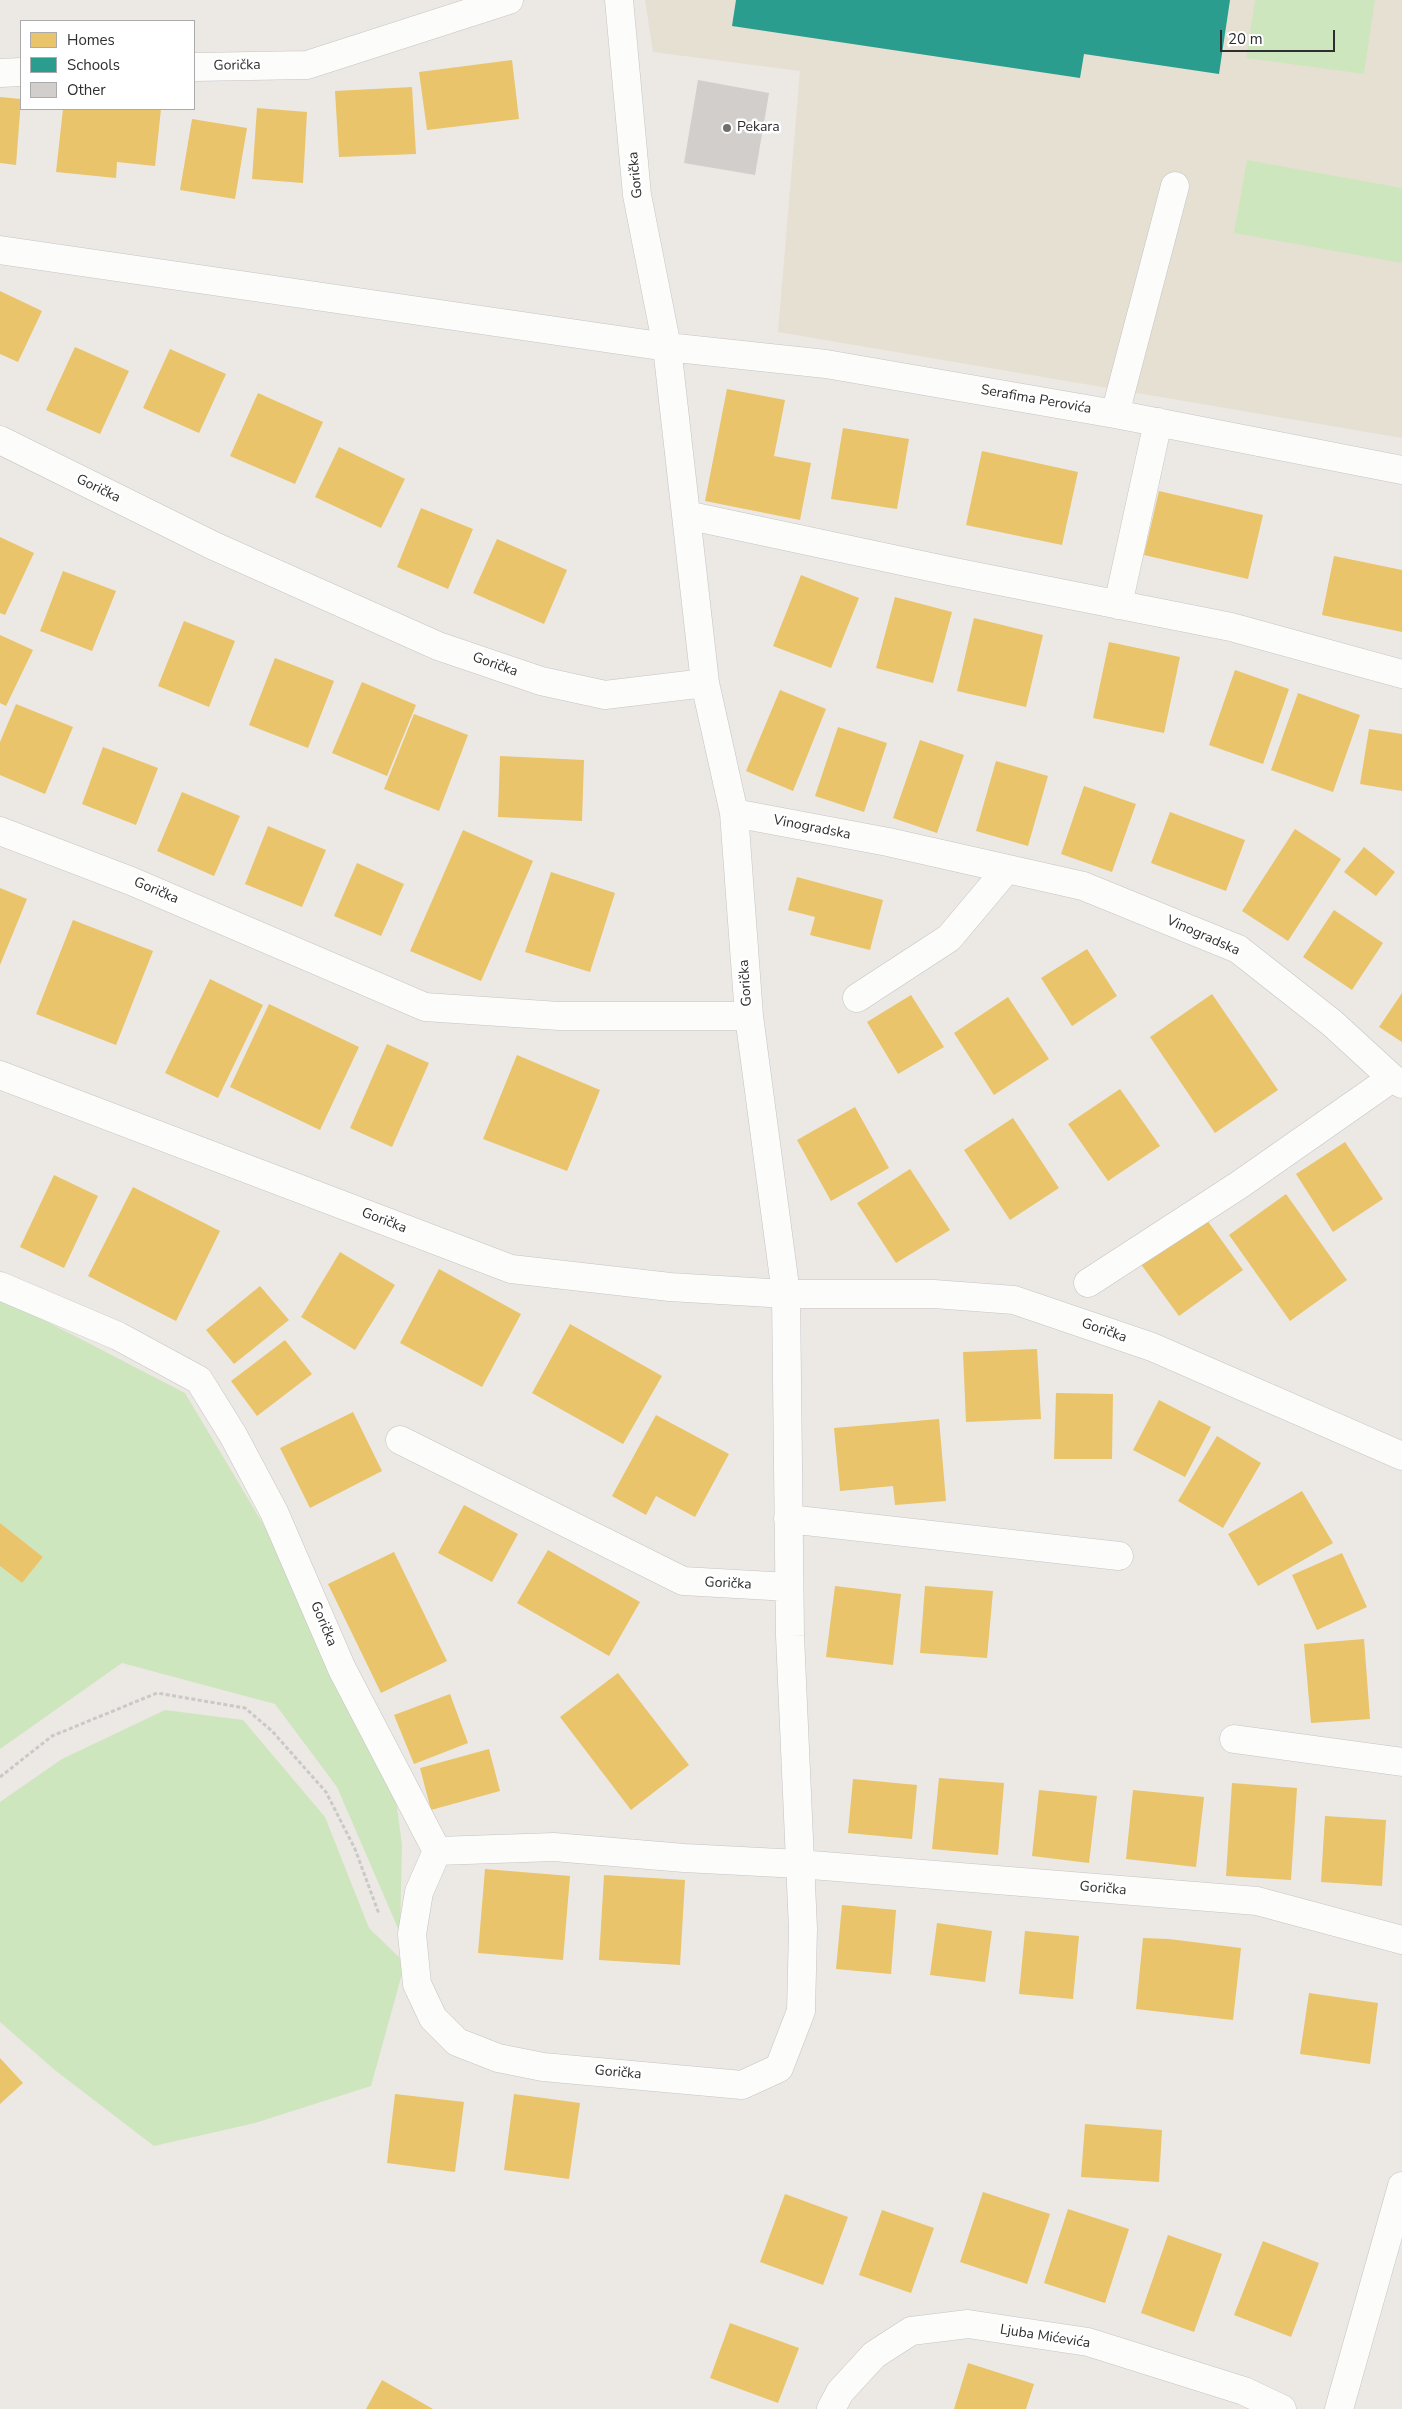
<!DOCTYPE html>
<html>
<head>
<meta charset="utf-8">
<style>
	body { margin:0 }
	#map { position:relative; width:1402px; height:2409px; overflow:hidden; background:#ece8e4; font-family:"Nunito Sans",sans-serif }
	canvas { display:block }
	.legend { position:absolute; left:20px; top:20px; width:175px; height:90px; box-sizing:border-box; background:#fff; border:1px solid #ababab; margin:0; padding:6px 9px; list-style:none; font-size:15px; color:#2e2e2e }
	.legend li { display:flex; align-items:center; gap:10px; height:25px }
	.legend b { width:25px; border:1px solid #ababab }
	.scale { position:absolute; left:1220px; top:30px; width:115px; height:22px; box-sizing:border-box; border:2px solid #2e2e2e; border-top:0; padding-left:6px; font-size:15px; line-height:18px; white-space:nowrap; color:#2e2e2e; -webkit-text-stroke:4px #fff; paint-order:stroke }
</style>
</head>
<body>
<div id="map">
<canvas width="1402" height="2409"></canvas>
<ul class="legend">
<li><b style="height:14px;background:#e9c46a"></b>Homes</li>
<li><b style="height:14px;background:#2a9d8f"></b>Schools</li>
<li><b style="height:14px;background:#d1cecb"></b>Other</li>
</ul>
<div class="scale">20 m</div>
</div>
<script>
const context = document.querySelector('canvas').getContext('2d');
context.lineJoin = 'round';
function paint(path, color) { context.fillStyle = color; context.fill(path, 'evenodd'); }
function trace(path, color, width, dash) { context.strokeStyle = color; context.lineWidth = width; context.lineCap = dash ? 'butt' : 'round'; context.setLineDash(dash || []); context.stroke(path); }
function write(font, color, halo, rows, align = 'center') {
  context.font = font + ' "Nunito Sans",sans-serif'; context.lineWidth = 5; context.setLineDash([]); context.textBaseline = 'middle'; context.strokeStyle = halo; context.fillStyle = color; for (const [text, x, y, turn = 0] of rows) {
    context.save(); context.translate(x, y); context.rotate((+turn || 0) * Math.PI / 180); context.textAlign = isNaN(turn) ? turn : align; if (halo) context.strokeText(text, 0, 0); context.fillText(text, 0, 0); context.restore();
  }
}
const education = new Path2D(`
	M645 0H1402V438L778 332 800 71 653 52Z`);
const green = new Path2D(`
	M1255 0H1375L1364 74 1246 58Z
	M1247 160 1402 188V263L1234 233Z
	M0 1301 38 1317 185 1393 281 1554 395 1792 402 1845 400 1933 337 1787 275 1704 122 1663 0 1749V1566L22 1583 43 1557 0 1523Z
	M165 1710 243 1720 325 1817 369 1928 405 1963 371 2086 255 2123 154 2146 56 2071 0 2022V1802L62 1759Z`);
const homes = new Path2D(`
	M512 60 519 119 427 130 419 72Z
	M412 87 416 154 339 157 335 91Z
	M0 97 21 99 16 165 0 163Z
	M257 108 307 112 303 183 252 179Z
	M63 109H161L155 166 117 162 116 178 56 172Z
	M192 119 247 128 235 199 180 190Z
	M0 291 42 311 18 362 0 354Z
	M75 347 129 371 100 434 46 410Z
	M170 349 226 374 199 433 143 408Z
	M727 389 785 400 774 456 811 463 800 520 705 501Z
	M258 393 323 422 295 484 230 456Z
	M843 428 909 439 897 509 831 499Z
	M339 447 405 479 381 528 315 497Z
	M982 451 1078 472 1062 545 966 525Z
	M1159 491 1263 515 1248 579 1144 555Z
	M421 508 473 529 448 589 397 567Z
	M0 537 34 553 5 615 0 613Z
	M497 539 567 570 544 624 473 593Z
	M1334 556 1402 570V632L1322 615Z
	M63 571 116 591 92 651 40 631Z
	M801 575 859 598 831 668 773 646Z
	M895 597 952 612 933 683 876 668Z
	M974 618 1043 635 1026 707 957 691Z
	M184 621 235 641 209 707 158 686Z
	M0 635 33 650 6 706 0 703Z
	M1109 642 1180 657 1164 733 1093 718Z
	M275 658 334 681 308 748 249 725Z
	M1235 670 1289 689 1263 764 1209 745Z
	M362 682 416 705 387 776 332 753Z
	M780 690 826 709 793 791 746 771Z
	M1298 693 1360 715 1333 792 1271 770Z
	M16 704 73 727 45 794 0 775V742Z
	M414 714 468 735 439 811 384 789Z
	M838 727 887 743 864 812 815 796Z
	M1369 729 1402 734V791L1360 784Z
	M920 740 964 755 937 833 893 818Z
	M103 747 158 768 136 825 82 804Z
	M500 756 584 760 582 821 498 817Z
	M996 761 1048 776 1028 846 976 831Z
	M1084 786 1136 804 1112 872 1061 854Z
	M182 792 240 816 214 876 157 851Z
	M1170 812 1245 840 1226 891 1151 863Z
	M268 826 326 850 302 907 245 884Z
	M1295 829 1341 859 1288 941 1242 911Z
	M463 830 533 861 481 981 410 951Z
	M1364 847 1395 872 1376 896 1344 872Z
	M357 863 404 884 381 936 334 916Z
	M551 872 615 893 590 972 525 952Z
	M797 877 883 900 870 950 810 935 815 917 788 910Z
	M0 888 27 899 0 965Z
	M1334 910 1383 943 1352 990 1303 957Z
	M73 920 153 951 116 1045 36 1014Z
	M1087 949 1117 996 1072 1026 1041 978Z
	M210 979 263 1005 218 1098 165 1073Z
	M1402 993V1042L1379 1027Z
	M1212 994 1278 1090 1215 1133 1150 1037Z
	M911 995 944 1047 898 1074 867 1022Z
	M1008 997 1049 1059 994 1095 954 1033Z
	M269 1004 359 1047 320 1130 230 1087Z
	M387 1044 429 1063 392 1147 350 1128Z
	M517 1055 600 1090 567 1171 483 1139Z
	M1120 1089 1160 1146 1108 1181 1068 1124Z
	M855 1107 889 1168 831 1201 797 1140Z
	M1013 1118 1059 1188 1010 1220 964 1150Z
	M1345 1142 1383 1199 1333 1232 1296 1174Z
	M910 1169 950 1230 896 1263 857 1203Z
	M54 1175 98 1196 64 1268 20 1247Z
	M133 1187 220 1231 176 1321 88 1276Z
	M1286 1194 1347 1280 1290 1321 1229 1235Z
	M1204 1216 1243 1270 1179 1316 1140 1263Z
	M340 1252 395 1285 355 1350 301 1317Z
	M439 1269 521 1314 482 1387 400 1343Z
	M260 1286 289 1320 234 1364 206 1330Z
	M570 1324 662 1376 623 1444 532 1393Z
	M285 1340 312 1374 257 1416 231 1381Z
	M1037 1349 1041 1419 966 1422 963 1352Z
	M1056 1393 1113 1394 1112 1459H1054Z
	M1159 1400 1211 1427 1185 1477 1133 1450Z
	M353 1412 382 1471 310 1508 280 1448Z
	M656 1415 729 1454 695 1517 656 1496 646 1515 612 1496Z
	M939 1419 946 1501 895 1505 893 1486 840 1491 834 1428Z
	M1217 1436 1261 1463 1223 1528 1178 1501Z
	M1302 1491 1333 1543 1258 1586 1228 1534Z
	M464 1505 518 1534 492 1582 438 1553Z
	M0 1523 43 1557 22 1583 0 1566Z
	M548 1550 640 1602 609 1656 517 1603Z
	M394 1552 447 1661 381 1693 328 1584Z
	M1342 1553 1367 1607 1317 1630 1292 1575Z
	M835 1586 901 1594 893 1665 826 1657Z
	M925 1586 993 1591 987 1658 920 1653Z
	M1364 1639 1370 1719 1311 1723 1304 1644Z
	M618 1673 689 1765 631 1810 560 1717Z
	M450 1694 468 1743 414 1764 394 1715Z
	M489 1749 500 1791 431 1810 420 1768Z
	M939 1778 1004 1783 998 1855 932 1849Z
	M853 1779 917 1785 912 1839 848 1833Z
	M1232 1783 1297 1788 1291 1880 1226 1876Z
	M1039 1790 1097 1796 1089 1863 1032 1856Z
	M1133 1790 1204 1797 1196 1867 1126 1859Z
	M1325 1816 1386 1820 1382 1886 1321 1882Z
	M485 1869 570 1876 563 1960 478 1953Z
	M604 1875 685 1880 680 1965 599 1960Z
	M842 1905 896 1910 891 1974 836 1969Z
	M937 1923 992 1931 985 1982 930 1975Z
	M1025 1931 1079 1936 1073 1999 1019 1994Z
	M1143 1938 1169 1939 1241 1948 1233 2020 1136 2009Z
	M1309 1993 1378 2003 1370 2064 1300 2054Z
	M0 2058 23 2083 0 2104Z
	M395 2094 464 2102 455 2172 387 2163Z
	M514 2094 580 2103 569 2179 504 2170Z
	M1085 2124 1162 2130 1159 2182 1081 2177Z
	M983 2192 1050 2214 1027 2284 960 2262Z
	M785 2194 848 2217 823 2285 760 2262Z
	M1068 2209 1129 2229 1105 2303 1044 2283Z
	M882 2210 934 2228 911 2293 859 2275Z
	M1168 2235 1222 2254 1194 2332 1141 2313Z
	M1263 2241 1319 2263 1291 2337 1234 2315Z
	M730 2323 799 2348 778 2403 710 2378Z
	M968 2363 1034 2384 1026 2409H954Z
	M382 2380 433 2409H366Z`);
const schools = new Path2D(`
	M736 0H1230L1219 74 1084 54 1080 78 732 26Z`);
const building = new Path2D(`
	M698 80 769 93 755 175 684 163Z`);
const path = new Path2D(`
	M0 1777 52 1736 157 1693 245 1708 272 1731 326 1792 355 1849 379 1914`);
const minor = new Path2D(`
	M194 67 307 65 509 0
	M0 73 21 72
	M0 250 667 347 826 364 1115 414 1402 470
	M1115 414 1175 186
	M0 440 214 546 438 646 541 681 605 695 705 683
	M686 515 949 571 1231 627 1402 674
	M1118 605 1158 422
	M734 813 888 842 1083 886 1238 949 1332 1023 1392 1078 1402 1084
	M0 831 131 881 425 1007 559 1016H749
	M857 998 949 938 1007 869
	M0 1075 511 1269 670 1287 786 1294H934L1014 1300 1152 1347 1402 1456
	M1088 1283 1239 1185 1392 1078
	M0 1286 118 1336 199 1380 233 1435 274 1512 342 1669 437 1851
	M400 1440 683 1581 789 1587
	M788 1519 1119 1556
	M1234 1739 1402 1762
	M437 1851 419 1892 412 1934 417 1984 433 2018 457 2042 498 2058 543 2067 742 2085 779 2068 801 2011 803 1929 790 1636 786 1294 749 1016 734 813 705 683 667 347 637 195 619 0
	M437 1851 554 1847 684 1858 799 1864 1257 1901 1402 1940
	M831 2409 840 2392 874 2355 911 2331 968 2324 1088 2342 1244 2391 1282 2409
	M1339 2409 1402 2186`);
const markers = [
	[727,128,5,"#706f6e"]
];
const streetNames = [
	["Gorička",237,66,-1],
	["Gorička",636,175,-96],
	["Serafima Perovića",1036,400,10],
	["Gorička",98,489,26],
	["Gorička",495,665,19],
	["Vinogradska",812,828,11],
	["Gorička",156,891,23],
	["Vinogradska",1203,936,24],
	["Gorička",746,983,-94],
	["Gorička",384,1221,21],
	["Gorička",1104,1331,19],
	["Gorička",728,1584,3],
	["Gorička",323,1624,67],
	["Gorička",1103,1889,5],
	["Gorička",618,2073,5],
	["Ljuba Mićevića",1045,2337,9]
];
const poiNames = [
	["Pekara",737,128]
];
paint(education, '#e6e0d3');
paint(green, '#cee6be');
paint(homes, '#e9c46a');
paint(schools, '#2a9d8f');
paint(building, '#d1cecb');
trace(minor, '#c5c4c5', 29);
trace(path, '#c9c9c8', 3, [4, 2.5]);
trace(minor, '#fcfcfb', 28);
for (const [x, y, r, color] of markers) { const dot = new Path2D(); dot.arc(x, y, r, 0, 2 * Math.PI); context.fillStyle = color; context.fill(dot); trace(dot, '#fff', 2); }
write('14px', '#2e2e2e', '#fff', streetNames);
write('14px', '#2e2e2e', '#fff', poiNames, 'left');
</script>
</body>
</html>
